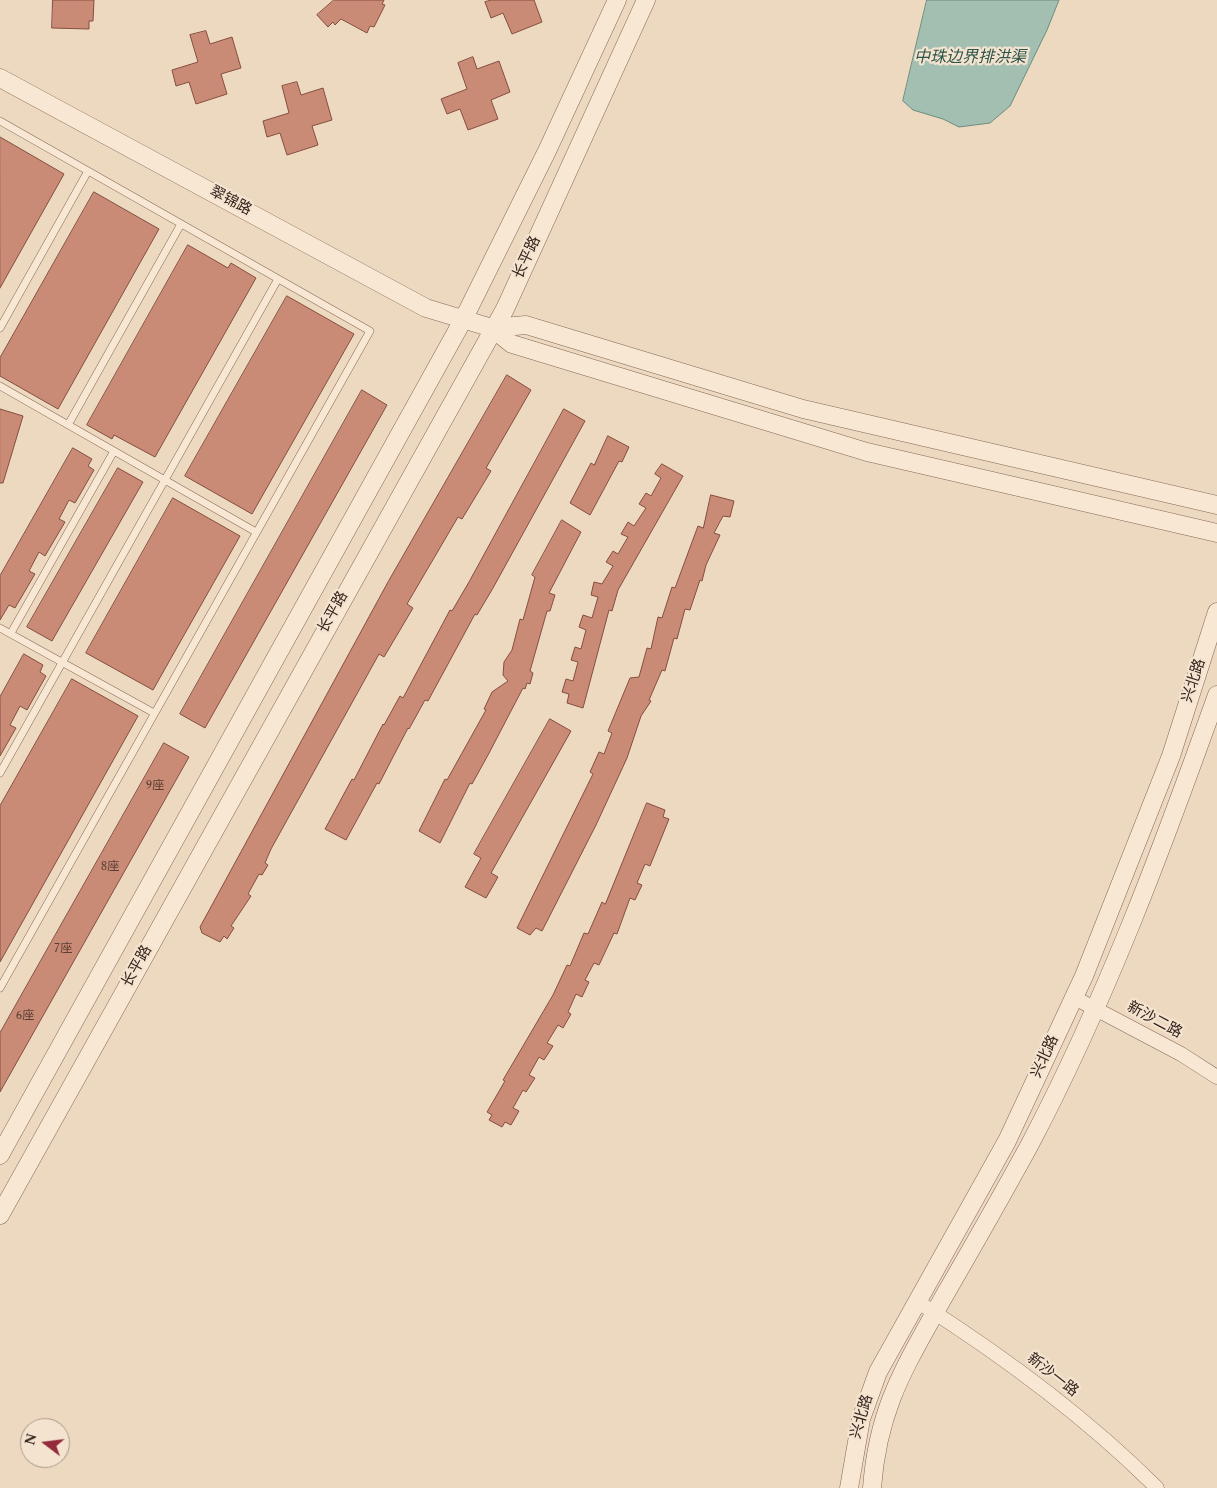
<!DOCTYPE html>
<html>
<head>
<meta charset="utf-8">
<style>
	body { margin:0 }
	#map { position:relative; width:1217px; height:1488px; overflow:hidden; background:#edd8c0; font-family:Spectral,serif }
	canvas { display:block }
	.north { position:absolute; left:20px; top:1418px; width:50px; height:50px; box-sizing:border-box; background:#f4e3cf; border:1px solid #a89788; border-radius:50%; rotate:285deg; font-size:14px; font-weight:700; line-height:20px; text-align:center; color:#35241d }
	.north::after { content:''; display:block; margin:auto; width:18px; height:22px; background:#932a3c; clip-path:polygon(50% 0,100% 100%,50% 72%,0 100%) }
</style>
</head>
<body>
<div id="map">
<canvas width="1217" height="1488"></canvas>
<div class="north">N</div>
</div>
<script>
const context = document.querySelector('canvas').getContext('2d');
context.lineJoin = 'round';
function paint(path, color) { context.fillStyle = color; context.fill(path, 'evenodd'); }
function trace(path, color, width, dash) { context.strokeStyle = color; context.lineWidth = width; context.lineCap = dash ? 'butt' : 'round'; context.setLineDash(dash || []); context.stroke(path); }
function write(font, color, halo, rows, align = 'center') {
  context.font = font + ' Spectral,"Noto Sans SC",serif'; context.lineWidth = 4.5; context.setLineDash([]); context.textBaseline = 'middle'; context.strokeStyle = halo; context.fillStyle = color; for (const [text, x, y, turn = 0] of rows) {
    context.save(); context.translate(x, y); context.rotate((+turn || 0) * Math.PI / 180); context.textAlign = isNaN(turn) ? turn : align; if (halo) context.strokeText(text, 0, 0); context.fillText(text, 0, 0); context.restore();
  }
}
const water = new Path2D(`
	M927 0H1059L1047 30 1010 106 990 123 959 127 943 119 913 110 903 101Z`);
const building = new Path2D(`
	M53 0H94L93 21H89V29L52 28Z
	M334 0H384L382 4 385 5 374 27 370 26 367 33 341 19 335 25 333 22 328 27 317 15Z
	M492 0H534L542 22 512 34 503 13 491 18 485 2Z
	M206 31 210 44 232 37 241 68 221 74 227 94 196 104 189 82 176 86 172 70 198 62 190 35Z
	M473 57 477 69 499 61 510 92 491 100 498 119 468 130 460 109 447 114 441 99 467 89 458 63Z
	M297 82 301 95 323 88 332 120 312 126 318 145 287 155 280 133 267 137 263 121 289 113 282 86Z
	M0 137 64 174 0 288Z
	M94 192 159 229 58 409 0 376V358Z
	M188 245 228 268 231 263 256 278 155 457 114 435 112 439 87 425Z
	M287 296 354 334 252 514 185 476Z
	M507 375 531 390 486 468 491 471 462 519 458 517 407 604 413 608 384 657 379 654 271 849 265 863 268 865 262 875 259 874 248 894 251 896 231 926 234 928 227 939 224 936 220 942 202 933 200 927 388 582Z
	M362 390 387 405 205 728 180 714Z
	M0 409 23 416 3 483H0Z
	M564 409 585 421 493 588 477 615 475 614 428 701 425 700 409 729 408 728 379 784 377 783 346 840 325 829 352 779 354 780 383 724 384 725 400 696 403 698 450 610 452 611 469 582Z
	M608 436 629 447 622 462 619 461 590 515 570 503 591 463 594 465Z
	M73 448 92 459 88 466 94 470 75 503 69 500 59 519 65 522 45 556 39 552 29 571 35 574 15 608 9 605 0 620V576Z
	M662 464 683 476 618 590 612 611 609 610 583 708 567 703 569 694 562 692 566 679 573 681 578 662 571 660 575 647 581 649 586 630 579 627 583 615 592 618 598 597 591 595 594 582 602 584 613 566 606 562 613 551 618 554 628 537 621 534 628 522 634 526 646 508 639 504 646 493 651 496 661 478 655 474Z
	M118 468 143 482 52 641 27 627Z
	M711 495 734 501 730 517 723 516 714 533 720 535 706 565 702 581 700 580 690 610 685 609 677 639 674 638 665 671 662 670 649 700 651 701 641 716 627 758 596 825 542 931 536 928 530 935 517 928 593 774 590 772 599 752 604 754 612 733 608 731 630 678 639 677 647 648 651 649 658 617 662 618 672 587 675 588 698 526 703 528Z
	M173 498 240 536 153 690 86 653Z
	M562 520 581 532 549 593 555 595 550 611H547L530 671 533 673 530 684 527 683 525 689 523 688 488 755 472 784 470 783 440 843 419 831 445 779 447 780 486 710 484 709 492 692 508 681 503 675 504 662 512 650 520 619 523 620 535 577 532 575Z
	M24 654 43 665 40 672 46 676 27 710 20 706 10 725 16 728 0 756V697Z
	M72 679 138 716 0 962V806Z
	M550 719 571 731 491 873 498 877 486 898 465 887 481 858 474 854Z
	M164 743 189 757 0 1092V1033Z
	M647 803 665 810 663 817 669 819 650 866 645 864 637 883 642 885 635 900 630 898 617 934 614 933 599 965 594 963 585 980 589 982 582 997 576 994 568 1012 571 1014 563 1028 558 1025 547 1043 553 1046 544 1060 539 1057 529 1075 535 1078 526 1092 523 1090 513 1108 519 1111 511 1125 505 1122 502 1127 489 1120 492 1115 487 1112 505 1081 503 1080 553 995 567 965 570 966 584 933 588 934 602 902 605 904Z`);
const service = new Path2D(`
	M0 121 370 331 0 988
	M0 328 88 171
	M0 386 256 532
	M68 425 181 224
	M0 628 154 713
	M11 633 114 451
	M0 773 278 279`);
const minor = new Path2D(`
	M1073 997 1181 1054 1217 1077
	M918 1302C1003 1356 1085 1416 1157 1488`);
const tertiary = new Path2D(`
	M0 78 426 308 492 328 526 325 803 409 1217 505
	M492 328 512 344 867 452 1217 533
	M0 1155 463 320 547 151 617 0
	M0 1215 505 309 646 0
	M849 1488 861 1419 878 1372 1007 1141 1084 976 1171 756 1217 612
	M872 1488C878 1407 905 1367 943 1298 972 1248 1001 1197 1029 1146 1105 1002 1162 849 1217 695`);
const numberNames = [
	["9座",155,787],
	["8座",110,868],
	["7座",63,950],
	["6座",25,1017]
];
const streetNames = [
	["翠锦路",230,202,28],
	["长平路",528,258,-65],
	["长平路",334,613,-61],
	["兴北路",1195,681,-72],
	["长平路",138,967,-61],
	["新沙二路",1154,1021,28],
	["兴北路",1046,1057,-65],
	["新沙一路",1052,1376,38],
	["兴北路",863,1417,-74]
];
const waterNames = [
	["中珠边界排洪渠",970,59]
];
paint(water, '#a3bfb2');
trace(water, '#6a8c7e', 1);
paint(building, '#ca8b76');
trace(building, '#844e3f', 1);
trace(service, '#856958', 8);
trace(minor, '#856958', 15);
trace(tertiary, '#856958', 19);
trace(service, '#f8e7d3', 7);
trace(minor, '#f8e7d3', 14);
trace(tertiary, '#f8e7d3', 18);
write('12px', '#5a3e33', null, numberNames);
write('15px', '#35241d', '#f4e3cf', streetNames);
write('italic 16px', '#2c554b', '#f4e3cf', waterNames);
</script>
</body>
</html>
